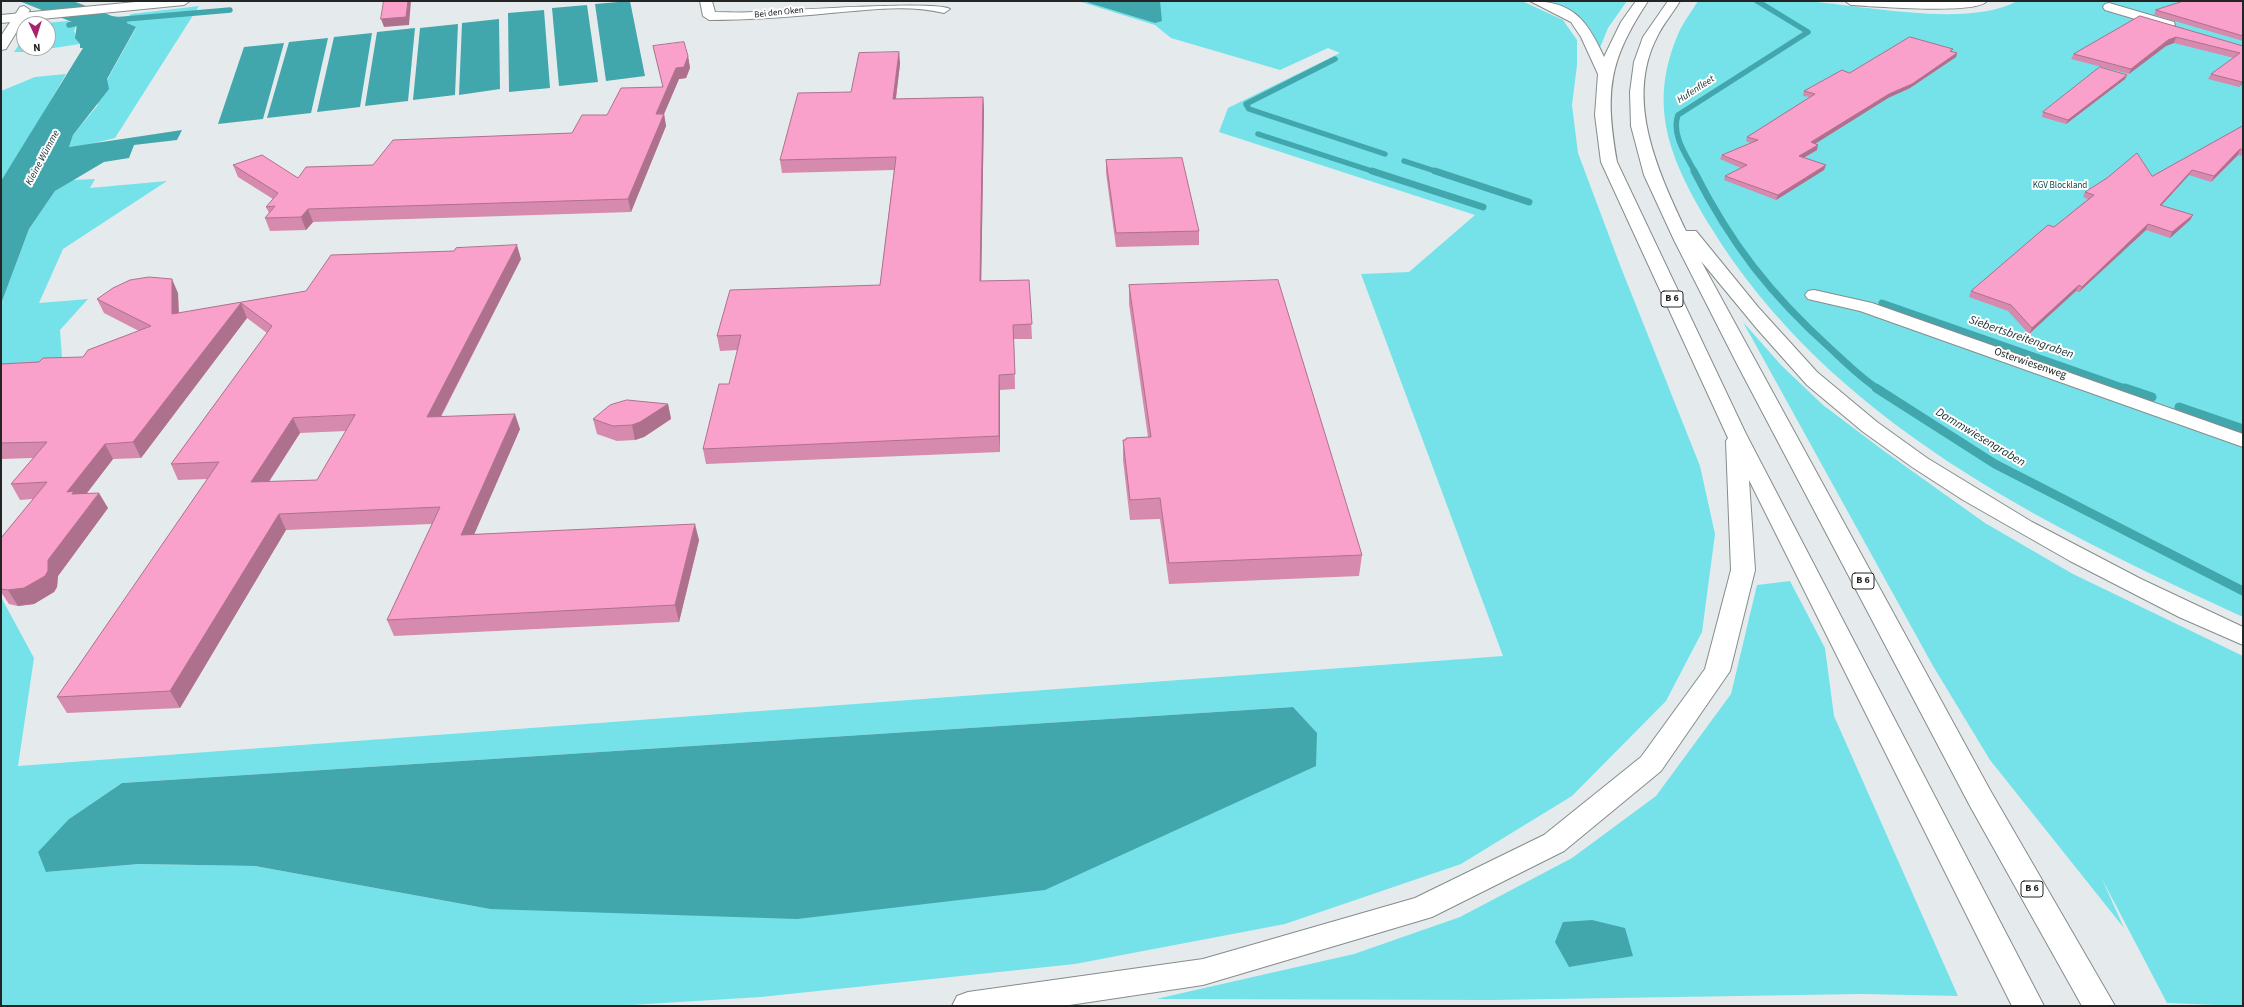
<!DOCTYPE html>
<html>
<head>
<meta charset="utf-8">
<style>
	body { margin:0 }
	#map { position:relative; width:2244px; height:1007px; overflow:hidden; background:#e5ebec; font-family:"Source Sans 3",sans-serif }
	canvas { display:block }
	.frame { position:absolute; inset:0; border:2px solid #232525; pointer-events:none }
	.north { position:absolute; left:16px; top:16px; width:40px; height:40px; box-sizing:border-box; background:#fff; border:1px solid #a7a8a8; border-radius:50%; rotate:176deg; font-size:11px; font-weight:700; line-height:16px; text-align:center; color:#232525 }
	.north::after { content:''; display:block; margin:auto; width:14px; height:18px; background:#a7236f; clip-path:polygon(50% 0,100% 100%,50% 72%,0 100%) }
</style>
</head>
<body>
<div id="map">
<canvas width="2244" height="1007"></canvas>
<div class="frame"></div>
<div class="north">N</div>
</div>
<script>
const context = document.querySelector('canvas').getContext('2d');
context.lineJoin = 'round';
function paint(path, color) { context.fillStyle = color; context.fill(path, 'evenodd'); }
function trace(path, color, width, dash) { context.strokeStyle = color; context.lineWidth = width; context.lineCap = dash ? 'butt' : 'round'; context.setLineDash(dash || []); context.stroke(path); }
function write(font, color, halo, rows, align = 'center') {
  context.font = font + ' "Source Sans 3",sans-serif'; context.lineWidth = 4; context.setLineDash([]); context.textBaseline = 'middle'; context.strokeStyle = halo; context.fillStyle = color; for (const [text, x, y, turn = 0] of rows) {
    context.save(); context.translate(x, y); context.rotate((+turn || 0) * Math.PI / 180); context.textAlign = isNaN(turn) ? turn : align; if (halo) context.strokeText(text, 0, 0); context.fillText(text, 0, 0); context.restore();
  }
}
const green = new Path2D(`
	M1078 1 1097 4 1160 5V1H1522L1563 20 1577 40V65L1572 105 1578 153 1620 265 1700 466 1715 534 1702 632 1666 701 1572 796 1461 864 1285 924 1075 964 761 997 615 1006H1V597L34 658 18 766 1503 656 1361 274 1409 272 1475 215 1219 132 1228 108 1340 53 1328 48 1280 70 1171 38 1155 25ZM1293 707 490 909 255 866 139 864 46 872 69 819 122 783Z
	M1549 1H1627L1608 28 1599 50C1592 22 1575 12 1549 1Z
	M1698 1C1733 1 1768 0 1802 1 1859 4 1967 29 2017 1H2243V617C2043 525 1829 421 1710 226 1671 161 1646 107 1679 32 1684 21 1692 11 1698 1Z
	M199 6 115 138 87 145 69 147 73 135 97 106 107 80 136 28 127 23 126 18 131 14Z
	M68 21 77 24 74 31 80 44 28 52H14L24 37V48H48V24H34Z
	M66 74 27 141 1 181V91L35 77Z
	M95 179 90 188 167 181 63 249 39 303 88 299 60 330 62 358 1 371V304L29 229 55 191 72 180Z
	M1743 322 1781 365 1823 405 1884 451 1985 523 2073 574 2243 656V1006L2167 1003 2102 879 2124 928 1990 760 1933 666Z
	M1790 581 1825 648 1834 716 1958 996 1861 994 1493 1000 1156 999 1354 954 1460 917 1572 858 1656 796 1731 694 1757 585Z`);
const water = new Path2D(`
	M19 1H73L112 16 126 18 127 23 136 27 107 79 109 89 73 135 69 147 182 130 177 140 134 145 129 158 104 162 55 191 29 229 1 304V181L83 48H80V44L75 38 77 24Z
	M630 1 645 76 606 81 595 4Z
	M1083 1H1160L1162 21 1155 23Z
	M587 5 598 82 559 86 552 8Z
	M544 10 550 88 509 92 508 13Z
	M499 19 500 89 459 95 462 23Z
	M458 24 455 95 413 100 420 28Z
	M415 28 408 101 365 106 377 32Z
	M372 33 360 107 317 112 334 37Z
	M328 38 311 113 267 118 289 42Z
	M284 43 263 119 218 124 244 47Z
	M1293 707 1317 733 1316 766 1045 890 797 919 490 909 255 866 139 864 46 872 38 852 69 819 122 783Z
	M1592 920 1625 928 1633 956 1569 967 1555 942 1563 922Z`);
const streamFar2 = new Path2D(`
	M114 20 230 10
	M69 25 87 21
	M1335 59 1246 104 1249 109 1385 154
	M1258 134 1375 172
	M1404 161 1438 172
	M1695 172C1686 155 1671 134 1678 115L1808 32 1757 1`);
const streamFar1 = new Path2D(`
	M1372 171 1483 207
	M1435 171 1529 202
	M1694 171C1731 244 1770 294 1831 349 1846 363 1861 378 1878 389
	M1882 303 2128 389`);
const stream = new Path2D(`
	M1876 388 1995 464 2243 591
	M2125 388 2152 397
	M2179 407 2243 429`);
const street = new Path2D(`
	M700 1H712L715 12C728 12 741 13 754 12 783 11 937 0 950 9L944 13C907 4 869 10 831 13 790 17 750 20 709 20L703 16Z
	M2109 3 2174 22 2175 25 2169 29 2105 10 2103 7 2105 4Z
	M24 6 30 10 6 49 1 50V36L20 7Z
	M1814 290 1872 303 2243 434V447L1860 311 1808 299 1805 295 1808 291Z`);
const secondary = new Path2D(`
	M146 1H190L184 5 1 23V15Z`);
const highway = new Path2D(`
	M1530 1C1573 1 1587 20 1604 57L1621 22 1636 1H1648C1608 62 1605 91 1617 162L1746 434 2044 1006H2012L1749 480 1755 570 1730 671 1661 771 1564 851 1432 917 1203 985 1063 1006H952L957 996 968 992 1203 959 1415 898 1544 835 1641 757 1705 669 1731 570 1726 441 1728 438 1601 162 1595 115 1598 74 1581 37 1571 22Z
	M1668 1H1680C1673 13 1663 24 1657 37 1624 101 1659 173 1686 231H1696L1758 307 1817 372 1877 422 1927 458 2032 522 2141 579 2243 627V645L2179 617 2070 561 1963 500 1912 467 1862 431 1807 385 1758 330 1701 261 1990 790 2115 1006H2082L1970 806 1737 364 1674 240 1644 175 1631 126 1630 92 1634 62 1643 37Z
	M1845 1H1987C1977 15 1871 6 1851 5Z`);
const wall = new Path2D(`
	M2243 1V41L2154 15 2156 10Z
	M2140 16 2243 46V83L2239 87 2208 79 2211 74 2234 58 2174 43 2166 46 2129 74 2071 59 2074 54Z
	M653 46 688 56 690 68 686 78 679 79 664 114 666 126 631 212 313 222 306 230 270 231 265 218 269 213 266 207 273 199 238 177 233 165 298 178 373 165 572 133 663 87Z
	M899 52 900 64 896 99 983 97 984 109 981 281 1029 280 1032 339H1014L1015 389 1000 390V452L706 464 703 449 729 384 738 350 720 351 717 336 880 285 894 170 782 173 780 160Z
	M1952 52 1957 53 1956 57 1910 88 1888 98 1815 144 1817 150 1803 158 1824 170 1776 200 1724 180 1725 176 1741 168 1720 159 1722 155 1751 143 1746 141 1747 137 1810 97 1803 96 1804 91 1849 73Z
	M2127 75 2125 79 2066 124 2042 117 2043 112Z
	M2243 126V156L2238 155 2211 182 2189 175 2161 206 2193 215 2190 220 2170 238 2146 230 2079 292 2076 291 2029 334 2008 311 1969 297 1971 291 2054 227 2088 199 2083 197 2085 192 2152 176Z
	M1106 160 1199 231V245L1116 247 1106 173Z
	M521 259 441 417 520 429 474 534 699 540 679 622 394 636 387 620 432 524 286 530 180 708 67 713 57 697 208 479 178 480 171 464 267 333 247 318 141 458 113 459 87 493 108 508 58 576 57 587 54 592 34 604 18 606 9 604 1 592V538L33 499 20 500 11 484 33 458 1 459V364L39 362 83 357 139 331 104 313 97 299 178 293 179 313ZM346 431 317 480 269 482 300 433Z
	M1129 285 1362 555 1359 576 1169 584 1160 519 1130 520 1123 460V440L1148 437 1129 304Z
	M668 404 671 419 644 437 635 440 617 441 597 434 593 419Z`);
const shadedWall = new Path2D(`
	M408 1H411L409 25 384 27 381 19Z
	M2176 37 2174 43 2166 46 2129 74 2131 69 2168 40Z
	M899 52 900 64 894 112 893 99Z
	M1957 53 1956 57 1910 88 1888 98 1810 147 1811 142 1889 94Z
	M688 56 690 68 686 78 679 79 664 114 666 126 631 212 628 199 656 114 676 68Z
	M2127 75 2125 79 2066 124 2068 120Z
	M2243 81V83L2239 87 2242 82Z
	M983 97 984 109 981 296 980 281Z
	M1818 145 1817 150 1798 161 1799 156Z
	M2240 149 2238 155 2211 182 2214 176Z
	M1826 165 1824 170 1776 200 1778 195Z
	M2192 170 2189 175 2157 210 2160 205Z
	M308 209 313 222 306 230 301 217Z
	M2193 215 2190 220 2170 238 2172 232Z
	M2148 224 2146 230 2079 292 2082 287Z
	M517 245 521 259 432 433 427 417Z
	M172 279 178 293 179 329 172 314Z
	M2079 285 2076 291 2029 334 2032 328Z
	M241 303 247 318 141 458 133 442Z
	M999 375 1000 390V452L999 436Z
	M668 404 671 419 644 437 635 440 632 425Z
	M515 414 520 429 467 551 461 535Z
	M293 418 300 433 258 498 251 482Z
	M105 444 113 459 80 502 67 492Z
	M99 493 108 508 58 576 57 587 54 592 34 604 18 606 8 590 48 560Z
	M279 514 286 530 180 708 170 691Z
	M695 524 699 540 679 622 675 605Z`);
const building = new Path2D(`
	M384 1H408L406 17 381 19Z
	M2184 1H2243V36L2156 10Z
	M2140 16 2243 46V81L2242 82 2211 74 2240 53 2176 37 2168 40 2131 69 2074 54Z
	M1910 37 1953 49 1950 51 1957 53 1912 84 1889 94 1811 142 1818 145 1799 156 1826 165 1778 195 1725 176 1747 165 1722 155 1758 140 1747 137 1815 94 1804 91 1842 70 1849 73Z
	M684 42 688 56 684 67 676 68 656 114H664L628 199 308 209 301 217 265 218 275 206 266 207 278 193 233 165 262 155 298 178 306 167 373 165 393 140 572 133 582 115H607L621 88 663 87 653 46Z
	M899 52 893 99 983 97 980 281 1029 280 1032 324 1013 325 1015 374 999 375V436L703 449 719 384H729L741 335 717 336 730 290 880 285 896 157 780 160 798 93 851 92 859 53Z
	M2100 67 2127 75 2068 120 2043 112Z
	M2243 126V150L2240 149 2214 176 2192 170 2160 205 2193 215 2172 232 2148 224 2082 287 2079 285 2032 328 2011 305 1971 291 2048 225 2054 227 2094 195 2085 192 2107 178 2137 153 2152 176Z
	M1182 158 1199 231 1116 233 1106 160Z
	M517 245 427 417 515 414 461 535 695 524 675 605 387 620 440 507 279 514 170 691 57 697 219 462 171 464 272 326 241 303 133 442 105 444 67 492 74 491 72 494 99 493 48 560V571L45 576 24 588 8 590 1 589V538L47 482 11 484 47 442 1 443V364L39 362 43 358 83 357 88 350 151 326 97 299 113 288 130 280 149 277 172 279V314L306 291 331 255 454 251 456 248ZM355 415 317 480 251 482 293 418Z
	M1278 280 1362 555 1169 563 1160 498 1130 500 1123 440H1126V438L1151 437 1129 285Z
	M627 400 668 404 640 422 632 425 613 426 593 419 610 405Z`);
const farStreetnames = [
	["Bei den Oken",779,13,-6]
];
const farParknames = [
	["KGV Blockland",2060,186]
];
const farWaternames = [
	["Hufenfleet",1696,90,-33],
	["Kleine Wümme",43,158,-62]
];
const shields = [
	[1672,299,22],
	[1863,581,22],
	[2032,889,22]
];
const shieldNames = [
	["B 6",1672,299],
	["B 6",1863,581],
	["B 6",2032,889]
];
const streetNames = [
	["Osterwiesenweg",2030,364,19]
];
const waterNames = [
	["Siebertsbreitengraben",2021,338,19],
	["Dammwiesengraben",1980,438,31]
];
paint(green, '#75e2ea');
paint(water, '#42a6ad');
trace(streamFar2, '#42a6ad', 5.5);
trace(streamFar1, '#42a6ad', 7);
trace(stream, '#42a6ad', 9);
trace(street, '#868c8c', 2);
trace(secondary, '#868c8c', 2);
trace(highway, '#868c8c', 2);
paint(street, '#fff');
paint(secondary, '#fff');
paint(highway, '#fff');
paint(wall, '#d68aae');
paint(shadedWall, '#ae718d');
paint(building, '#f9a1ca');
trace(building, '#ae718d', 1);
write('9px', '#232525', '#fff', farStreetnames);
write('9px', '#054549', '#fff', farParknames);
write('italic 10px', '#172e30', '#fff', farWaternames);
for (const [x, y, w] of shields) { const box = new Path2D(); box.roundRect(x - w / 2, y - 8, w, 16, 3); context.fillStyle = '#fff'; context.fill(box); trace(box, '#232525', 1); }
write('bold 10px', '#232525', null, shieldNames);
write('11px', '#232525', '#fff', streetNames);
write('italic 12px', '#172e30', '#fff', waterNames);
</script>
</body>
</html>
